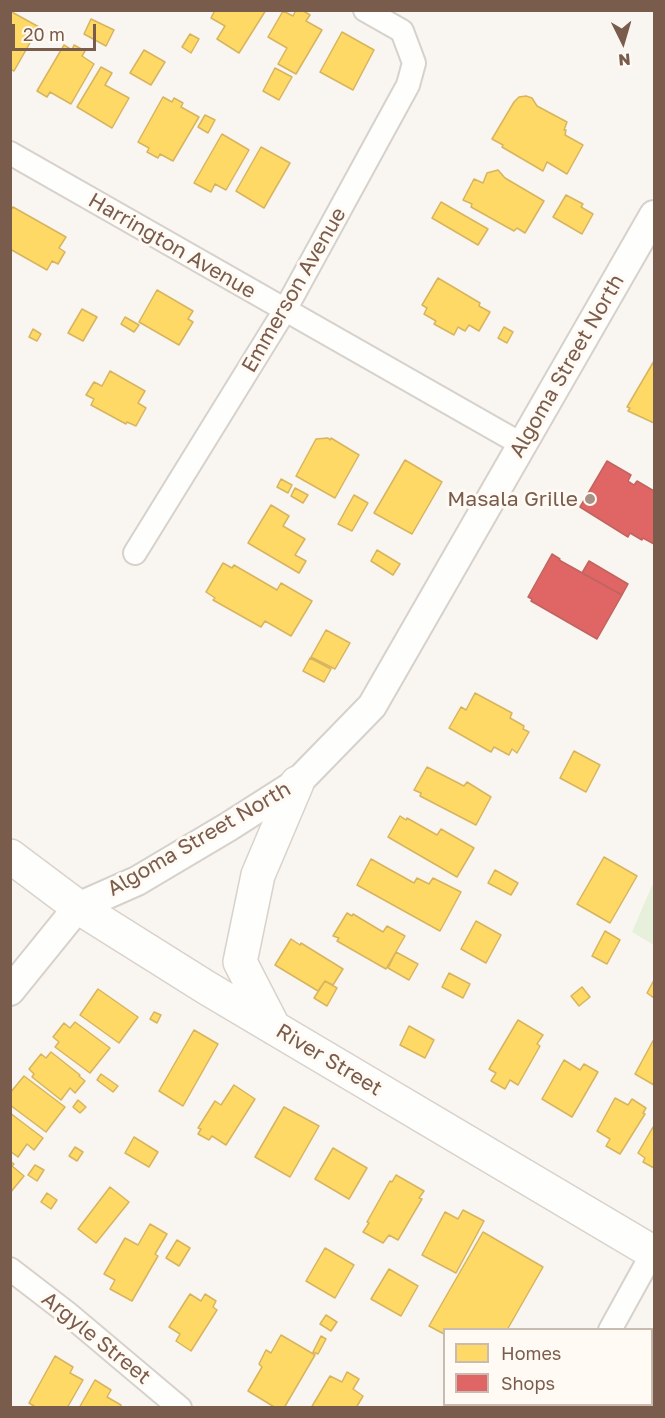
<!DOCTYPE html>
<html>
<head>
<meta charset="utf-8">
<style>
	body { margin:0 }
	#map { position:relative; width:665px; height:1418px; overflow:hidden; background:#f9f5f0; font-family:"Golos Text",sans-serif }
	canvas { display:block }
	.frame { position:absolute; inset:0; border:12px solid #7a5c4d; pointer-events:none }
	.legend { position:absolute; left:443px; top:1328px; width:210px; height:78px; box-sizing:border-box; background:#fffaf3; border:2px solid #cabbb1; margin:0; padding:8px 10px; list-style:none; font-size:18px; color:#7a5c4d }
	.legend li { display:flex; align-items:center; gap:12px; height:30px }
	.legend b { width:30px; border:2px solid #cabbb1 }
	.north { position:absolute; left:593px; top:12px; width:60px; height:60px; -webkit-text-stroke:4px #fffaf3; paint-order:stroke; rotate:175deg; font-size:16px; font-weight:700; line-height:24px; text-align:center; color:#7a5c4d }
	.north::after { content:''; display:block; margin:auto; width:21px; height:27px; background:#7a5c4d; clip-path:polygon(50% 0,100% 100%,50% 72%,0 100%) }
	.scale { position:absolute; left:12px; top:24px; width:84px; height:27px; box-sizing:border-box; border:3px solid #7a5c4d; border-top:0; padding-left:8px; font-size:18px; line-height:21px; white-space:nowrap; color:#7a5c4d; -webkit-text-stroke:4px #fffaf3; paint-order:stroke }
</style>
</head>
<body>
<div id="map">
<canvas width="665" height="1418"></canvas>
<div class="frame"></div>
<ul class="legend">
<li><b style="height:16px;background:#ffd966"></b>Homes</li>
<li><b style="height:16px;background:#e06666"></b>Shops</li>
</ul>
<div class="north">N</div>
<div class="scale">20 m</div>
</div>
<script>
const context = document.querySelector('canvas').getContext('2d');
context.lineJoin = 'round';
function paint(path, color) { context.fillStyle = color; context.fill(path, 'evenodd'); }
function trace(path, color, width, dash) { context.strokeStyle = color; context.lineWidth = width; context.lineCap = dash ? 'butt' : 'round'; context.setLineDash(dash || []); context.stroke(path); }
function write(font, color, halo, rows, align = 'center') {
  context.font = font + ' "Golos Text",sans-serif'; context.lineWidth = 6; context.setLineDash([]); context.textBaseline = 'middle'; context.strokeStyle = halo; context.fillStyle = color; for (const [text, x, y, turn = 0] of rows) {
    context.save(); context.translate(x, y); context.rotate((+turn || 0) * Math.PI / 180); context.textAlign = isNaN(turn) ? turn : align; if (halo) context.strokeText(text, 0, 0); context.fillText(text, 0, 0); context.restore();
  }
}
const green = new Path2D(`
	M654 881V945L632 932Z`);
const homes = new Path2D(`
	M215 10H266L239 53 217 39 225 26 211 18Z
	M296 10H302L310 15 306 21 322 30 296 74 278 64 287 48 268 37 283 11 293 16Z
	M10 11 39 27 14 71 10 69Z
	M91 19 114 30 106 46 84 34Z
	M342 32 374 50 353 90 320 72Z
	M190 34 199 39 191 53 182 47Z
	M64 45 72 50 74 45 85 51 82 56 94 64 71 104 50 92 47 97 37 91Z
	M144 50 165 62 151 85 130 73Z
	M101 67 112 73 105 85 129 98 112 128 77 107Z
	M275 68 292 77 279 100 263 91Z
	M526 96 532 98 537 106 567 122 564 130H566L565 135 583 145 567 174 547 162 543 171 502 147 503 145 492 139 514 102 519 97Z
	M163 97 172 102 174 98 183 103 181 107 199 117 173 161 160 154 158 158 147 152 149 148 138 142Z
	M205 115 215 120 208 133 198 127Z
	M222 134 249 150 226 190 215 184 211 192 194 183Z
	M261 147 290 163 264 208 236 191Z
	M498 170 505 178 544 201 525 233 517 228 514 231 471 207 472 204 463 200 474 179 483 183 487 173Z
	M566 195 583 204 581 207 593 214 582 234 553 217Z
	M441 202 488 229 478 245 432 218Z
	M13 207 66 237 59 248 65 252 58 264 52 261 47 270 10 249V211Z
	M438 278 480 303 479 306 490 312 479 331 469 325 465 331 458 327 454 335 434 324 436 321 424 314 427 308 422 305Z
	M157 290 193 311 188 319 193 322 179 345 139 322Z
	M82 309 97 317 83 341 68 333Z
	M125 317 139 325 134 332 121 324Z
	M504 327 513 332 507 343 498 338Z
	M33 329 41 334 37 341 29 337Z
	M654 361V423L628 411 630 408 627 407Z
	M110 371 145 391 138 403 146 408 136 426 127 422 126 424 91 405 94 399 86 395 94 382 102 386Z
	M328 438 330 440 331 438 359 455 335 498 296 476 316 439Z
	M405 460 442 482 412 534 374 513Z
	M281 479 292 485 288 493 277 487Z
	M295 488 308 495 303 503 291 496Z
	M354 495 368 503 352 531 338 524Z
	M271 505 289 516 283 526 305 539 295 555 306 561 299 573 248 543Z
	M377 550 400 564 393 575 371 561Z
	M223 563 232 568 234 565 277 590 281 583 312 601 291 636 265 621 261 627 213 600 215 598 206 592Z
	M326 630 350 643 335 669 311 657Z
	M310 658 331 669 324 682 303 671Z
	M475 693 512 713 510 718 524 726 523 729 529 732 517 753 512 749 509 755 494 747 491 752 449 728 461 707 466 710Z
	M574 751 600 765 586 792 560 778Z
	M427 767 464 786 467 782 491 797 476 825 420 796 421 793 414 790Z
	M400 816 406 820 407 818 437 835 441 829 474 848 457 877 388 837Z
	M604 857 637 876 610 923 577 904Z
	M371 859 414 883 417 878 429 884 433 878 461 892 440 931 357 885Z
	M495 870 518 883 511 895 488 883Z
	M347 913 352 916 353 914 383 932 387 926 405 936 386 969 337 941 339 938 333 936Z
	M476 921 501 935 486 963 461 949Z
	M605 931 620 940 607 964 592 956Z
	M291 939 300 945 301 943 343 969 333 985 325 981 318 991 275 965Z
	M396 952 418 964 409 980 388 968Z
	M449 973 470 984 463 998 442 987Z
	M654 980V998L647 993Z
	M325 981 337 988 327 1006 314 998Z
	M582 987 590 997 579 1006 571 996Z
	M98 989 138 1017 119 1043 80 1015Z
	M154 1012 161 1015 157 1023 150 1019Z
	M518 1020 543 1035 537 1044 540 1046 518 1085 510 1080 505 1089 491 1081 496 1073 489 1069Z
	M75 1022 110 1048 90 1073 55 1047 59 1042 53 1037 64 1023 70 1028Z
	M409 1026 434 1040 425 1058 400 1045Z
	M194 1030 218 1044 183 1106 159 1091Z
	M654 1039V1085L635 1074Z
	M51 1052 80 1075 79 1076 85 1081 75 1093 70 1088 61 1100 32 1077 34 1074 29 1069 41 1054 46 1058Z
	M564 1060 580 1070 584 1064 598 1072 572 1117 542 1099Z
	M101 1074 118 1086 113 1092 97 1080Z
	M24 1076 65 1107 46 1132 10 1105V1093Z
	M234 1085 255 1099 226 1145 212 1136 209 1140 198 1134 201 1129 198 1128 215 1101 221 1105Z
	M615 1098 628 1105 632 1099 646 1108 643 1113 645 1114 620 1154 606 1146 610 1139 597 1131Z
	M78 1100 86 1107 80 1113 73 1107Z
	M284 1107 319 1126 290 1177 255 1157Z
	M10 1113 43 1138 34 1150 27 1144 18 1157 10 1151Z
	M653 1127 654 1128V1168L643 1162 645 1158 638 1153Z
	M134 1137 158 1152 149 1167 125 1153Z
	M75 1147 83 1152 77 1161 69 1156Z
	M333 1148 367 1168 349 1199 315 1179Z
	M10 1161 14 1164 12 1166 24 1176 10 1193Z
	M35 1165 44 1170 37 1181 28 1175Z
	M396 1175 424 1191 419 1198 422 1199 398 1240 389 1235 383 1243 363 1232 369 1223 367 1222 390 1181 392 1182Z
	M110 1187 129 1202 96 1243 78 1229Z
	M47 1193 57 1200 51 1209 41 1202Z
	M463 1210 484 1221 456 1273 422 1255 445 1212 458 1219Z
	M150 1224 167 1234 155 1254 158 1256 132 1301 110 1289 115 1280 104 1274 125 1238 138 1245Z
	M483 1232 543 1267 507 1330H444V1334L429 1326Z
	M177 1240 190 1248 179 1266 166 1258Z
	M325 1248 354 1265 335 1298 306 1281Z
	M389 1269 418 1286 401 1316 371 1299Z
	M190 1294 201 1301 205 1294 216 1301 213 1307 217 1310 191 1351 176 1341 180 1334 169 1327Z
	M326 1315 337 1322 331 1331 320 1324Z
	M281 1335 315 1355 284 1408H276L248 1391 262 1367 259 1364 266 1350 271 1353Z
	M321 1336 326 1339 318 1354 313 1352Z
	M55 1356 73 1367 70 1373 83 1380 67 1408H37L29 1403Z
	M347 1372 359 1379 353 1389 363 1396 356 1408H311L330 1376 342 1382Z
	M95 1380 111 1390 107 1397 121 1405 120 1408H79Z`);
const shops = new Path2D(`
	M607 461 631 475 628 481 634 485 637 481 654 491V544L643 538 642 540 630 533 628 537 580 507Z
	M552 554 560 559 559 560 622 595 597 639 531 601 532 599 528 597Z
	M589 561 628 584 622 595 582 573Z`);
const minor = new Path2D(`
	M10 153 521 444
	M135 553 285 310 408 85 414 63 402 31 365 10
	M10 1269 66 1312 180 1408
	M610 1330 653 1252
	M567 1408 568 1404`);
const tertiary = new Path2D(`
	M10 991 78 907 137 881 228 827 297 783 372 706 654 215`);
const secondary = new Path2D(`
	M10 856 78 907 207 988 654 1253
	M274 1028 240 962 258 875 297 783`);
const markers = [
	[590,499,6,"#a69286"]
];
const streetNames = [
	["Harrington Avenue",172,246,30],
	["Emmerson Avenue",294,290,-60],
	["Algoma Street North",567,366,-60],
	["Algoma Street North",199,839,-30],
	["River Street",329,1060,31],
	["Argyle Street",96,1338,39]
];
const poiNames = [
	["Masala Grille",578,499]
];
paint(green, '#e7f0db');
paint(homes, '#ffd966');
trace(homes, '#d7b45e', 1.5);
paint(shops, '#e06666');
trace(shops, '#c1635e', 1.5);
trace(minor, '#d7d1cb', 26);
trace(tertiary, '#d7d1cb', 32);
trace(secondary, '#d9d2cb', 36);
trace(minor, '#fefefd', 22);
trace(tertiary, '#fefefd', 28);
trace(secondary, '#fefefd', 33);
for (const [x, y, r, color] of markers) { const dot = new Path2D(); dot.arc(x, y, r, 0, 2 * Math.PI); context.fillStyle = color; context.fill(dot); trace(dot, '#fffaf3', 2); }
write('21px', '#7a5c4d', '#fffaf3', streetNames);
write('21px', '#7a5c4d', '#fffaf3', poiNames, 'right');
</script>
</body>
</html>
